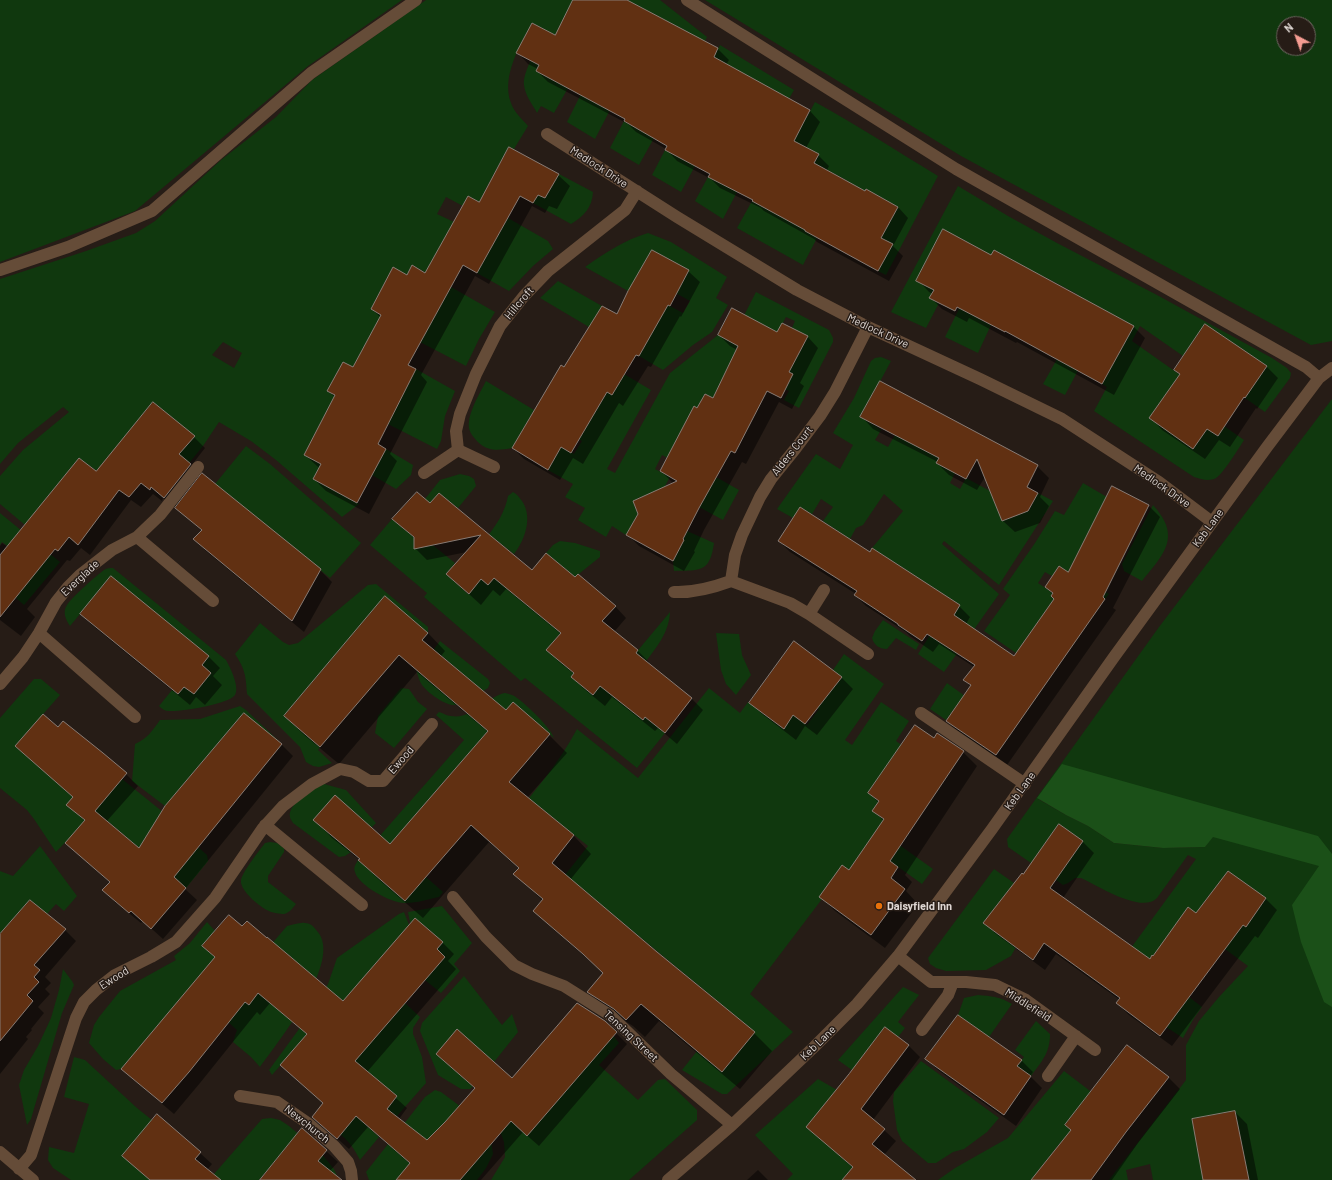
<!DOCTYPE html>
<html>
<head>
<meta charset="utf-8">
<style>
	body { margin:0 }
	#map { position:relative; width:1332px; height:1180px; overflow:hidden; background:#261c16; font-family:Barlow,sans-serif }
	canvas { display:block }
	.north { position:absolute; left:1276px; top:16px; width:40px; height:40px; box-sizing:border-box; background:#261c16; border:1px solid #706762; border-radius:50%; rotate:319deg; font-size:11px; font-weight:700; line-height:16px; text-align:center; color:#dfd7d3 }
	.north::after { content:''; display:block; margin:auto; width:14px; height:18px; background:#f59c92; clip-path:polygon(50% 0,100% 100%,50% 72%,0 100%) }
</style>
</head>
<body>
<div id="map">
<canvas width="1332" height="1180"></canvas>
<div class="north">N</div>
</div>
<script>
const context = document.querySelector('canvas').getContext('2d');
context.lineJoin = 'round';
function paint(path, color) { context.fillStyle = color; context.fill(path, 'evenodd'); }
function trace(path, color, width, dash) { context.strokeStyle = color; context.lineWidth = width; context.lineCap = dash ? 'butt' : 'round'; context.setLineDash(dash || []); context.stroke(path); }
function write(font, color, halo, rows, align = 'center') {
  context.font = font + ' Barlow,sans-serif'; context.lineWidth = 3; context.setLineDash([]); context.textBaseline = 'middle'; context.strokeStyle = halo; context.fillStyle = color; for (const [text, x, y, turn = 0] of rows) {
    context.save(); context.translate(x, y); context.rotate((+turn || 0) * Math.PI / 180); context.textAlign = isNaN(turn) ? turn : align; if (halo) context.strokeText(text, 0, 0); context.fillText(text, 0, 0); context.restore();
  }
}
const green = new Path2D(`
	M0 0H402L308 66 135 211 0 262Z
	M426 0H579L552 41 536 71 568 88 554 113 541 106 537 113C532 104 525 95 524 85 522 72 540 43 547 31L532 23C520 46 501 76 511 103 514 112 522 119 528 126L514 149 509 147 485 190 490 208 468 196 463 206 446 197 437 214 454 222 432 276 412 265 407 275 393 267 371 309 384 317 353 367 343 362 327 391 358 408 353 417 330 405 304 455 321 464 313 479 359 504 342 517 276 460 251 441 219 422 203 446 185 468 166 453 194 436 153 402 97 471 79 458 25 525 0 504V476L23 450 69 412 63 407 18 443 0 464V279L86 251 136 233 155 221 221 160 276 117 312 80ZM223 342 242 353 234 368 212 355Z
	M629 0H660L707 37 689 73 673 24 660 18 617 23Z
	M705 0H1332V341L1311 345 961 156ZM1284 24H1308V48H1284Z
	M720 45 794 90 775 123 702 79Z
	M581 94 610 110 595 139 567 122Z
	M815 102C857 125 897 151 938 176L886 275 878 271 893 244 881 238 898 207 866 189 838 240 832 210 848 181 818 165 790 214 808 224 805 231 817 238 803 265 737 228 752 201 784 218 819 155 786 137 800 113 807 117Z
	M624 121 654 138 639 165 610 148Z
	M665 150 695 166 681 192 652 175Z
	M559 174 593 192C592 208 584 216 571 224L533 203 538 195 545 198Z
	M708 177 737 192 723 219 695 201Z
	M958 186 1008 216 1057 243 1157 295 1272 358 1287 368 1291 373 1290 378 1265 412 1245 398 1267 366 1205 324 1183 356 1140 326 1132 341 1210 396 1193 448 1207 429 1217 436 1224 426 1244 440C1239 448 1223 474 1216 478 1209 482 1201 479 1194 477L1094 411 1107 387 1102 384 1117 357 1123 320 1091 303 1082 363 1065 395 1043 384 1061 352 1060 325 1077 294 1043 276 1016 327 1011 299 1027 268 994 250 966 302 983 311 979 319 991 325 978 353 945 337 963 301 958 278 975 246 943 230 934 290 930 298 939 303 926 328 891 312Z
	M508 218 548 241 553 249 533 266 509 291 477 273Z
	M648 233 671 242 727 277 716 298 728 305 712 332 693 345 663 370 639 356 647 342 633 334 668 305 683 313 690 301 676 293 628 291 585 267C605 253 624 240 648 233Z
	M558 281 602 306 589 327 540 298Z
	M451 287 495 312 479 339 466 366 420 342Z
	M756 292 829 330 833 338V342L799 408 784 400 789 391 785 389 789 372 808 336 792 328 795 321 786 317 763 359 714 399 705 394 697 408 678 463 662 455 655 469 670 477 656 502 644 496 638 498 634 505 638 514 626 535 612 526 606 537 578 520 585 508 565 497 573 484 548 470 561 447 574 454 582 441 569 432 585 404 597 410 607 392 612 395 624 374 651 390 607 469 615 473 670 373 718 335 731 341Z
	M881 357 891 361 861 417 881 430 875 440 888 447 895 435 947 442 936 463 955 473 950 483 960 489 966 478 1005 499 1000 516 1007 519 1011 518 1018 505 1029 511 1038 493 1053 501 999 585 944 541 942 544 999 594 944 672 918 654 930 635 960 605 872 548 903 511 884 494 863 525 856 528 850 539 823 521 833 507 821 499 812 514 800 507 793 518 777 509 816 454 840 469 853 445 833 433 854 398 871 361 875 358Z
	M416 369 455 391 445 416 441 441 437 449 388 424Z
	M486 381 534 410 512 448C500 450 489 452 479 443 475 439 470 434 469 428 467 414 480 393 486 381Z
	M1332 399V1180H1249L1235 1111 1192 1120 1197 1145 1205 1174 1202 1175 1203 1180H1153L1150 1164 1126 1170 1128 1180H1109L1186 1080V1045L1199 1021 1219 997 1248 966 1225 949 1243 925 1246 927 1266 898 1228 871 1207 898 1164 963 1152 956 1138 975 1128 952 1196 859 1188 855 1157 898C1142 914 1098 886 1081 878H1075L1068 883 1063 885 1056 880 1083 841 1059 824 1031 863 1008 847 1007 839 1159 627ZM1038 799 1212 837 1205 847 1163 848 1114 843 1088 826 1066 815Z
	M246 446 270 464 361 543 330 578 215 484Z
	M386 449 413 465 411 475 396 489 372 475Z
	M460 474 469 476 474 479 476 486 458 508 439 493 430 503 425 499 440 480Z
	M716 477 739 490 723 520 699 507Z
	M1083 483 1107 497 1102 590 1109 594 1105 599 1059 566 1052 576 1045 572 1038 583 1053 593 1051 596 1054 599 1016 653 984 631 1010 595 1003 589 1035 543 1055 511 1064 515Z
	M513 492C517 494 519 497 522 501 533 517 525 540 514 554L495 539 492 542 487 537C497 524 505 512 508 496Z
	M1153 505C1182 537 1164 554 1142 581L1124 571 1122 564Z
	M0 513 60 562 24 605 16 598 25 586 1 566 13 550 2 542 0 545Z
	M392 519 406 531 416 521 429 542 455 563 446 574 468 594 481 579 488 585 501 570 517 597 542 617 569 623 546 650 574 673 571 677 593 695 603 682 643 720 645 717 665 733 637 768 525 678 521 681 424 597 427 593 370 545Z
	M687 531 714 543C713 549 712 556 709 561 704 573 685 570 674 571L673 561 684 540 683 539Z
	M560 541 575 543 600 551V557L575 577 546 553 553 545Z
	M113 568 226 660C230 667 240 687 235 695 229 704 181 712 169 711 165 711 162 709 159 706L172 690 178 694 184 687 194 694 211 673 202 665 209 656 111 577 70 626C66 620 62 612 67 605 71 598 96 576 104 570 107 568 110 568 113 568Z
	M376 584 428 627V633L385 597 284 716 320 747 318 750 332 763 319 767 313 766 306 762 300 747 247 694C246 676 245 669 235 654L260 623 283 642 289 645 298 643 368 585Z
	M670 612C669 633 656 648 644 664L634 655Z
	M883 620 919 644 916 650 896 638 887 649C879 649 874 645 872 638L875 631Z
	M716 633 739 634 742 655 751 675 736 695 726 684 721 670Z
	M440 641 488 679 490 683 488 688C478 694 467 703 455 705 445 706 427 692 422 685 419 681 418 675 416 670L452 700 470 680 434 649Z
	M844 654 884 684 845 740 852 745 881 702 909 721 896 741 907 749 874 784 868 793 879 801 872 811 905 834 898 844 933 869 922 884 876 851 849 870 822 899 750 994 793 1032 727 1094H722L682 1070 697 1051 722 1072 755 1032 565 875 588 846 542 809 510 821C534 792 559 763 577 729L638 778 709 688 740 713 748 702 783 729 793 715 807 725 819 709 813 705 830 692 842 677 833 670Z
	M34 679H41L60 695 15 746 93 813 122 779 194 837 191 841 207 855 208 861 186 888 103 817 78 829 56 852 34 819 27 810 0 788V718Z
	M947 683 976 704 969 714 956 706 946 720 930 709Z
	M401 688 409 689 418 702 427 709 394 748 375 733 378 716Z
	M505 693C509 694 514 695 517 698 526 704 551 728 554 738L513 702 387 848 377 839 464 740 436 715 439 712C443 713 447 716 451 716 472 720 486 697 505 693Z
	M240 706 246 710 282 744 244 713 165 806 132 781 135 744C148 738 152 731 160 720L200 719Z
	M324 784 346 790 376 823 371 828 313 820 351 852 345 856 339 857 293 823C292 821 290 819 290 817 287 804 314 788 324 784Z
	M270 842 277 843 284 848V852L268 876V882L296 904C293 908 289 913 284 914 281 914 272 913 269 911 261 908 239 890 241 880 243 871 259 851 265 843Z
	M40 846 77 896 64 911 56 904 47 914 30 900 0 934V871L13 876Z
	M358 860 405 901 426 877 443 892 439 897C429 899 417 903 406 903 392 904 358 885 355 872 353 867 356 864 358 860Z
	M994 869 1014 883 983 923 1016 947 1011 956 986 970 946 971 936 968 930 964 928 958Z
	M442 906 472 943 454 964 460 971 441 993 425 980 445 957 437 949 443 942 425 926 421 931 410 922 408 912Z
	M404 912 409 925 405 1003 420 1017 413 1028V1034L416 1041 422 1057 426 1083 397 1116 387 1109 397 1096 314 1027 272 1075 269 1070 313 1010 328 984 337 958 399 914Z
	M207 922 215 931 202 946 242 979 235 994 248 1005 258 993 294 960 288 954 283 959 269 947 287 926C293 925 300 922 305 923 311 923 314 927 317 931 344 960 278 1042 260 1067L251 1057 233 1042 237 1030 216 1011 121 1069 116 1070 103 1059 89 1043 94 1025 99 1017 120 991 176 960 174 956 190 943Z
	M63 969 72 981 74 985 62 1013 31 1119 27 1125 19 1085 24 1070 38 1046 51 1018 59 990Z
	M464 976 502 1025 512 1014 518 1032 494 1062 457 1030 436 1054 473 1086 470 1089H461L438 1075 420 1031 422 1023Z
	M903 987 919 995 898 1022 905 1028 898 1037 885 1028 852 1070 838 1060Z
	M978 995C991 996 1001 997 1012 1004L989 1037 958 1015 964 998Z
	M1189 997 1202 1007 1194 1018 1183 1038 1157 1021Z
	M577 1003 612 1034 619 1043 599 1065 638 1100 658 1080 665 1079 697 1110V1120L629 1180H491L505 1157 504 1142 490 1103 527 1135 610 1040 573 1007Z
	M1036 1021 1050 1034C1050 1053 1042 1061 1031 1076L1017 1066 1024 1057 1015 1050Z
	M74 1057 85 1060 137 1108 152 1120 150 1180H71L53 1168 48 1160 49 1147 74 1153 89 1104 64 1097Z
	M921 1061 999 1118 987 1132 964 1149 953 1152 936 1163H928L902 1141 897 1130 893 1101 894 1092Z
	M1064 1071 1102 1100 1081 1105 1065 1125 1075 1133 1065 1146 1060 1143 1039 1170 1050 1180H938L955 1168 1008 1138Z
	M818 1079 837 1090 853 1167 842 1180H787L793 1174 755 1135Z
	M435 1090 441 1092 480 1121 491 1141 493 1154 486 1168 477 1180H460L487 1148 450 1117 396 1180H369L366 1172 425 1097Z
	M356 1116 379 1137 360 1160C352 1144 346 1138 332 1128L348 1125Z
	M271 1118 280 1120 289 1126 321 1153 334 1169 338 1178 292 1141 259 1180H203L214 1174 262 1119Z`);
const forest = new Path2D(`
	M1062 764 1318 836 1332 854V1007L1324 1002 1301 942 1292 905 1319 866 1213 837 1205 847 1163 848 1114 843 1088 826 1066 815 1037 798Z`);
const shadow = new Path2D(`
	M575 0H625L718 49 729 60 726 65 810 111 820 122 806 148 818 155 829 166 827 170 866 192 898 207 908 218 893 246 903 256 889 281 817 242 814 239 764 211 761 208 720 188 711 179 677 161 666 149 636 132 628 124 548 82 537 71 538 69 528 64 518 53 556 36Z
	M558 175 570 186 557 209 549 206 545 213 532 206 489 284 475 276 421 375 427 382 390 454 397 461 369 514 326 491 314 479 320 468 317 466 305 455 335 397 328 391 354 369 381 318 372 309 407 276 426 274 479 203Z
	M994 251 1134 327 1145 338 1114 395 1017 342 1016 343 969 318 967 322 942 309 931 298 933 294 929 292 918 280 992 256Z
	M688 271 700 282 681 317 680 316 651 367 648 366 623 406 619 403 583 464 573 458 560 480 524 459 513 448 565 368 617 316Z
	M1205 325 1267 367 1278 378 1257 409 1256 408 1230 447 1219 440 1205 459 1162 430 1151 418 1181 375 1176 370Z
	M778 333 807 336 818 348 800 383 804 386 792 409 779 402 746 464 742 462 704 530 694 551 695 552 684 571 639 546 628 535 673 483 661 471 698 410 713 400 737 350 730 346 719 335Z
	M862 417 1037 466 1049 478 1040 497 1049 506 1040 523 1015 532 1003 521 985 477 977 490 949 475 937 463 938 462 873 429Z
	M194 437 205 448 191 466 202 476 320 570 332 582 304 632 206 551 195 539 202 531 177 508 176 509 163 498 162 501 153 494 141 507 131 500 90 555 81 548 70 561 67 560 27 609 35 617 21 636 0 620V546L2 543 8 547 97 473Z
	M1113 487 1149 506 1160 517 1113 608 1116 610 1007 765 958 732 947 721 971 686 964 680 974 667 939 644 933 652 910 636 906 632 866 606 855 595 856 594 790 552 779 541 870 553 959 606 970 617 966 624 1014 658 1056 599 1053 595 1046 587 1069 574Z
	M439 494 532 571 575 579 615 606 626 618 614 632 638 651 649 662 648 664 692 699 703 710 677 744 658 728 655 731 612 697 605 706 584 689 572 677 574 674 559 662 548 650 561 634 506 589 500 596 493 590 481 605 459 585 447 574 467 552 427 560 415 548V539L394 519 430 504Z
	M111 578 209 657 220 668 213 676 222 685 205 705 196 697 190 705 92 625 81 614Z
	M428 633 445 651 441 656 507 711 549 735 567 753 527 798 574 836 591 854 570 880 754 1033 772 1051 740 1089 659 1021 645 1037 633 1026 606 1009 588 991 604 973 552 928 535 910 543 901 515 874 519 869 489 842 423 918 377 878 361 861 332 838 315 820 390 846 488 732 417 672 339 764 303 734 285 716Z
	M841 677 853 689 817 735 805 726 796 740 762 714 750 703Z
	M244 715 282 745 293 756 185 889 197 900 163 939 143 921 141 923 115 902 104 890 110 883 66 843 85 821 68 805 74 798 16 746 58 728 63 722 126 774 138 786 106 822 139 850Z
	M934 739 963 752 977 766 905 875 912 882 906 891 918 904 885 948 835 911 821 897 849 872 884 821 874 811 879 803 869 793Z
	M1059 825 1083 842 1094 853 1063 898 1150 960 1196 914 1228 872 1266 899 1277 910 1258 938 1255 936 1172 1046 1129 1015 1117 1003 1120 1000 1056 954 1045 970 996 934 985 923 1024 875Z
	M415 920 443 943 454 954 448 961 456 969 367 1072 407 1108 399 1119 429 1143 475 1089 437 1054 512 1080 605 1022 627 1044 539 1146 523 1132 481 1180H397L410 1164 368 1127 349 1149 313 1117 324 1104 281 1065 308 1035 270 1003 260 1015 257 1012 200 1083 174 1114 134 1080 123 1069 216 958 203 946 344 1002Z
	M65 930 76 941 45 977 51 983 45 989 50 994 38 1007 44 1013 31 1029 32 1030 26 1037 28 1039 0 1074V936Z
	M958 1016 1022 1061 1033 1072 1030 1076 1042 1088 1016 1126 938 1070 926 1059Z
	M885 1029 909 1046 920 1057 873 1120 896 1141 884 1155 915 1180H843L853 1168 808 1127Z
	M1127 1047 1169 1078 1180 1089 1138 1143 1112 1180H1049L1072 1130Z
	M1235 1112 1247 1124 1258 1180H1204Z
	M326 1151 338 1162 329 1172 336 1180H261Z
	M200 1153 212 1164 207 1170 219 1180H150L124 1156Z
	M758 1170 768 1180H747Z`);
const building = new Path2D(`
	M573 0H627L718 48 714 57 810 110 794 141 819 154 814 163 865 191 866 189 898 207 881 238 893 244 878 271 805 231V230L752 201 753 200 708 177 710 174 665 150 667 146 624 121 625 119 536 71 539 65 516 53 532 23 555 35Z
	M509 147 559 174 545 198 538 195 533 203 520 196 477 273 463 265 408 365 416 369 378 444 386 449 357 503 313 479 321 464 304 455 335 395 327 391 343 362 353 367 381 315 371 309 393 267 407 275 412 265 425 273 468 196 479 202Z
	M943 229 991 255 994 250 1134 326 1102 384 1005 331V332L957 307 955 311 929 298 934 290 916 281Z
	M652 250 689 270 670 306 668 305 639 356 636 355 612 395 607 392 571 453 561 447 548 470 512 448 561 365 564 367 602 306 617 314 628 291Z
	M732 308 777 332 782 323 808 336 789 372 793 374 781 398 767 391 735 453 731 451 699 508 683 539 684 540 673 561 626 535 638 514 633 501 677 481 660 471 694 406 697 408 705 394 713 398 738 346 718 335Z
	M1205 324 1267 366 1245 398 1244 397 1218 436 1207 429 1193 449 1149 418 1180 374 1174 370Z
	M880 381 1038 465 1027 487 1038 493 1028 511 1002 521 977 459 966 479 936 463 939 458 860 417Z
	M153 402 195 436 179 454 191 464 164 498 151 487 150 490 141 483 129 497 119 490 78 545 69 537 58 551 55 549 0 617V555L79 458 96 471Z
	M202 473 321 569 292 621 193 539 202 530 175 508Z
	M1112 486 1149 505 1103 597 1105 599 996 755 946 721 971 685 963 680 975 665 927 634 922 641 898 625V624L854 595 857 591 778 541 800 507 870 552 872 548 960 605 954 615 1014 656 1054 599 1051 596 1053 593 1045 587 1059 566 1068 572Z
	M417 492 430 503 439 493 532 570 546 553 575 577 578 574 616 606 602 621 638 650 636 653 692 698 665 733 645 717 643 720 600 686 593 695 571 677 574 673 546 650 561 633 494 578 488 585 481 579 469 594 446 574 481 535 414 549V537L392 519Z
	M111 576 209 656 202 665 211 673 194 694 184 687 178 694 80 614Z
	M385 596 428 633 422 640 506 710 513 702 550 734 509 782 574 835 552 863 657 952 755 1032 722 1072 641 1004 626 1020 614 1009 587 992 603 973 583 954 533 911 543 899 513 874 519 868 471 825 405 901 358 860 360 859 313 820 335 795 390 844 488 731 399 655 320 747 284 716Z
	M794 641 842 677 805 724 793 715 784 729 749 703Z
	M244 713 282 744 174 877 186 888 151 929 131 911 129 913 102 890 110 882 65 843 85 820 66 805 73 797 15 746 43 714 58 727 63 721 103 753 127 773 95 811 139 848 165 806Z
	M915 725 934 738 937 733 964 751 890 861 898 867 891 878 905 889 871 935 819 897 842 865 849 870 884 819 872 811 879 801 868 793Z
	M1059 824 1083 841 1050 888 1150 959 1152 955 1153 956 1188 907 1196 913 1228 871 1266 898 1246 927 1243 925 1160 1036 1116 1003 1120 998 1044 943 1033 960 983 923 1022 873 1023 874Z
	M30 900 66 929 34 965 40 970 34 977 39 982 27 995 33 1001 0 1041V934Z
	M229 915 242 926 247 921 267 938V937L343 1001 415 918 443 942 437 949 445 957 355 1061 397 1096 387 1109 427 1140 445 1122 475 1088 436 1054 457 1029 512 1078 577 1003 605 1021 617 1032 527 1136 511 1121 460 1180H396L410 1163 356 1116 337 1139 312 1117 323 1103 280 1065 307 1034 258 993 249 1005 245 1002 189 1072 162 1103 121 1069 215 957 202 946Z
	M958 1015 1022 1060 1017 1066 1031 1076 1004 1115 925 1059Z
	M885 1027 909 1045 861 1109 885 1129 872 1144 916 1180H842L853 1167 806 1127 849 1074Z
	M1127 1045 1169 1077 1126 1132 1091 1180H1031L1071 1130 1065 1125Z
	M1235 1111 1249 1180H1203L1192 1119Z
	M157 1114 201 1152 195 1159 221 1180H150L122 1156Z
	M302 1128 327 1150 318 1161 342 1180H260Z`);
const minor = new Path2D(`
	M687 0 956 169 1306 367 1319 378
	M547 134 677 217 797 290 868 327 980 379 1062 419 1159 482 1212 522
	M0 270 68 247 152 211 311 73 416 0
	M868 327 835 392 820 416 796 448 771 479 760 497 742 535 735 555 731 581 790 603 809 614 868 654
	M458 450 456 431 460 414 476 374 500 326 524 296 548 271 625 210 637 191
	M458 450 494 467
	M424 473 458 450
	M137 537 213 601
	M674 592C694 593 712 588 731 581
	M809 614 824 590
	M39 633 135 717
	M0 684 23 657 39 633 56 602 68 587 80 575 112 550 137 537 160 515 198 467
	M921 713 1025 784
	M265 825 362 905
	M453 897 486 937 514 965 532 974 564 986 610 1015 671 1074 732 1125
	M898 956 931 982H966L995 985 1026 1000 1095 1050
	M922 1030 948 995 953 982
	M1048 1076 1076 1036
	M240 1096 277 1102 309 1124 334 1146 348 1162 351 1171 352 1180
	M0 1152 33 1180
	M19 1169 31 1155 76 1018 84 1002 96 990 115 975 151 957 176 942 215 898 263 828 283 806 312 784 340 769 354 772 369 781H383L432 724
	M668 1180 732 1125 814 1047 857 1004 898 956 992 829 1114 657 1267 447 1319 378 1332 368`);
const markers = [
	[879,906,4,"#e8710a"]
];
const streetNames = [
	["Medlock Drive",599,167,33],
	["Hillcroft",519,303,-50],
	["Medlock Drive",878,331,25],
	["Alders Court",792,451,-52],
	["Medlock Drive",1162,486,35],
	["Keb Lane",1208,528,-54],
	["Everglade",80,578,-43],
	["Ewood",401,760,-49],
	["Keb Lane",1020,791,-54],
	["Ewood",114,978,-32],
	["Middlefield",1028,1005,32],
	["Tensing Street",631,1036,43],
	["Keb Lane",818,1043,-44],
	["Newchurch",307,1124,38]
];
const poiNames = [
	["Daisyfield Inn",887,906]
];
paint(green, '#10380e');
paint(forest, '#1b5018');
paint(shadow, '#0007');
paint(building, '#613012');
trace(building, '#887b74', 1);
trace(minor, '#654c38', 12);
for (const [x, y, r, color] of markers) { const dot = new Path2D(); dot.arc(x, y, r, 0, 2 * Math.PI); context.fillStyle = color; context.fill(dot); trace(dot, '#261c16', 1.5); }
write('11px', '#dfd7d3', '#261c16', streetNames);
write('bold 11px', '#dfd7d3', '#261c16', poiNames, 'left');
</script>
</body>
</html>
